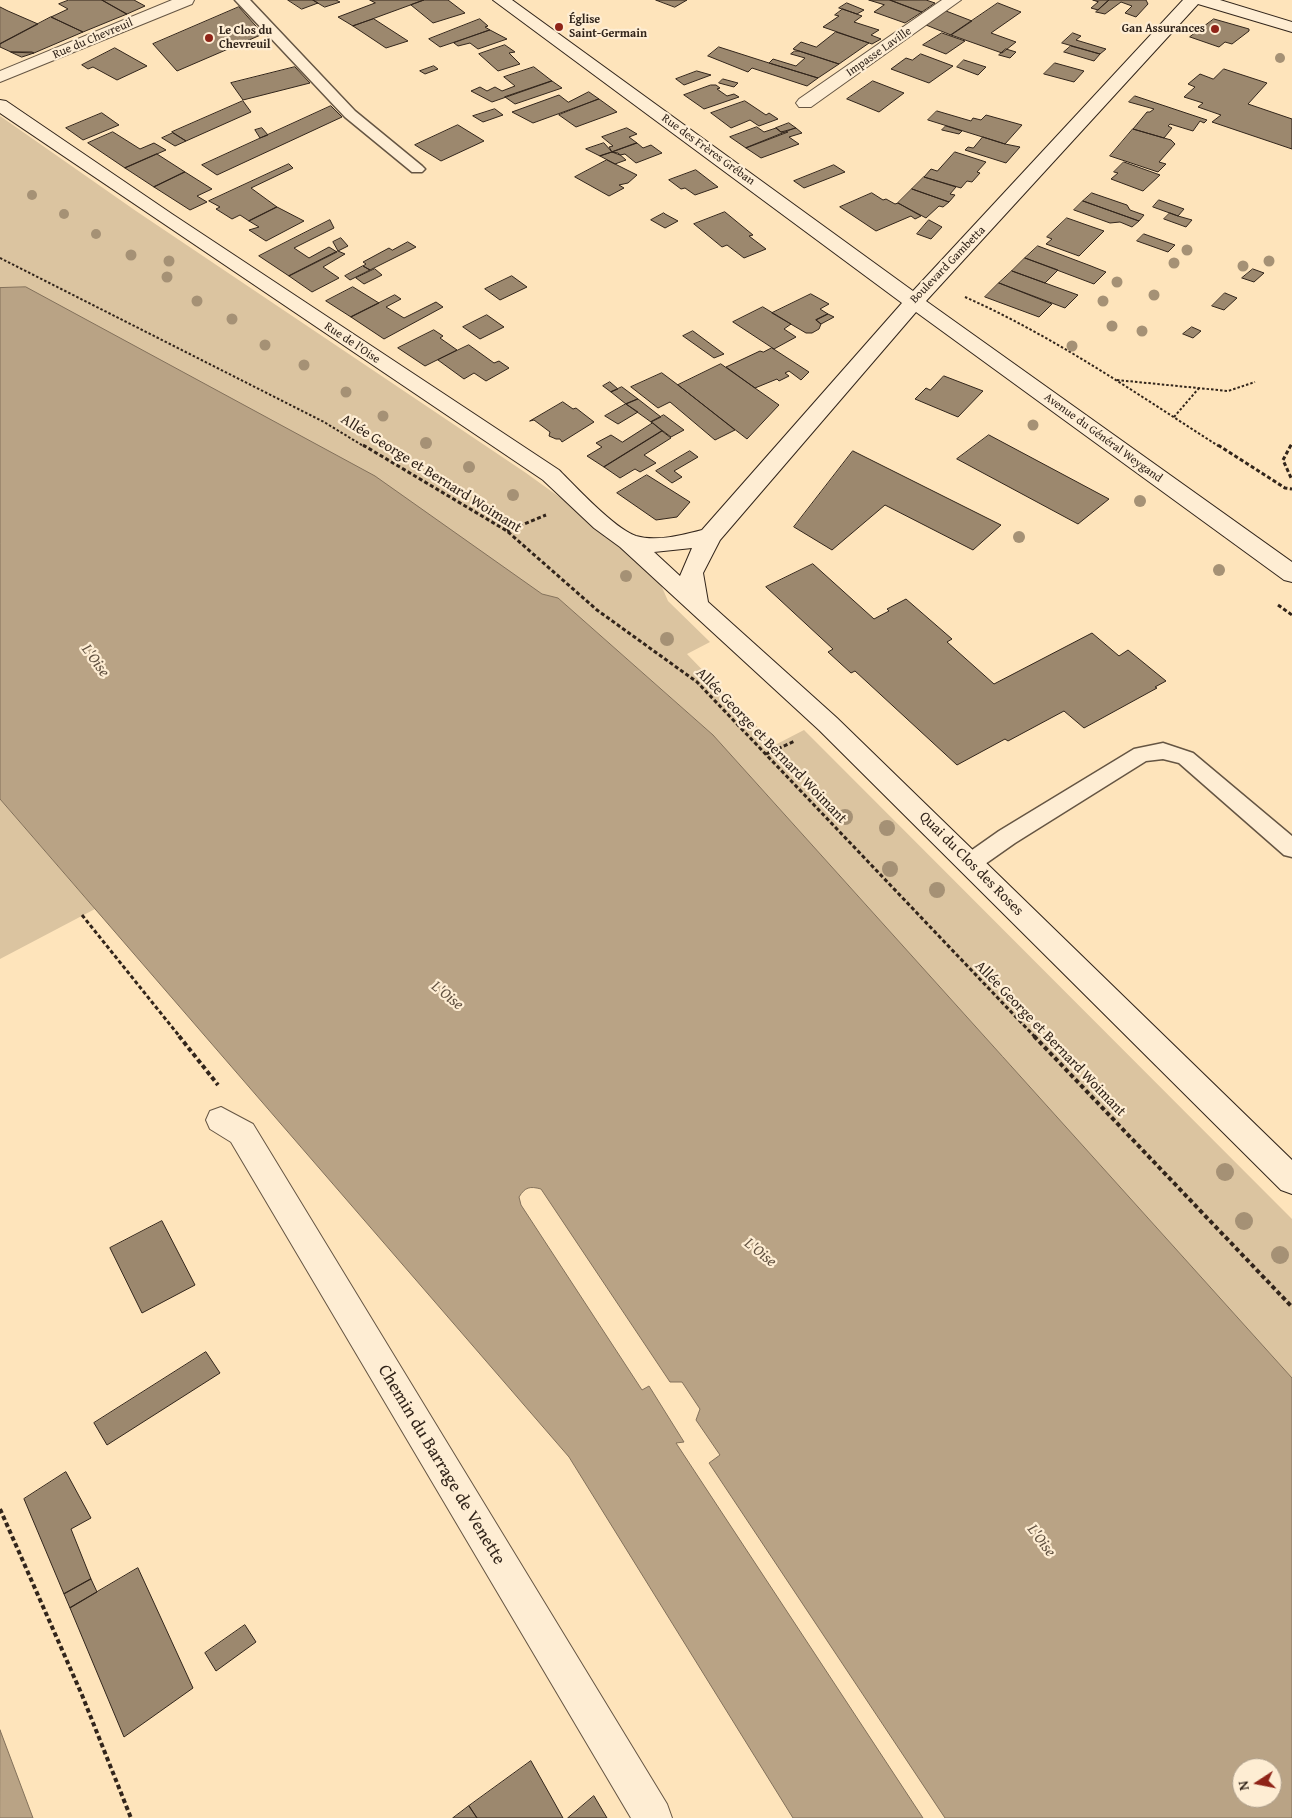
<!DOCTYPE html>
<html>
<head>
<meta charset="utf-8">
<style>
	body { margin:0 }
	#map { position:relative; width:1292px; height:1818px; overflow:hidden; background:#fee4bb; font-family:"Gentium Book Plus",serif }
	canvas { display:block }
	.north { position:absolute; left:1232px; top:1758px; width:50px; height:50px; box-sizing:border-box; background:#feedd3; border:1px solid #ac9d89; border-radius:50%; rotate:259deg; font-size:14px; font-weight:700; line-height:20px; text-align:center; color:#32251b }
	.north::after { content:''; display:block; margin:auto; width:18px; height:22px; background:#8f2418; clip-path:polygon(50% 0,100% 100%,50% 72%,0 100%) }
</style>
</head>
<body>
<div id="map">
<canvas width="1292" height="1818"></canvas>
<div class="north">N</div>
</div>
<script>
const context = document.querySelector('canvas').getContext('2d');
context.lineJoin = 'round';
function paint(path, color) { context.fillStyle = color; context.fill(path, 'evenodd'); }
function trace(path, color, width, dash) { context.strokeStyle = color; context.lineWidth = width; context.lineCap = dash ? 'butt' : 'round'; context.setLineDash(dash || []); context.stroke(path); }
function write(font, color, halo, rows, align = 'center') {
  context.font = font + ' "Gentium Book Plus",serif'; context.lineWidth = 4.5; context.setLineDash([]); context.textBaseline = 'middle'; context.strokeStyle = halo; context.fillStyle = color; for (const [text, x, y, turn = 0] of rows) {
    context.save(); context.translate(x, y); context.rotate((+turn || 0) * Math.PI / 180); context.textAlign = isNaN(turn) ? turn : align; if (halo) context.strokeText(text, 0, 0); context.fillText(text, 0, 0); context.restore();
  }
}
const green = new Path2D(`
	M0 116 136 211 526 473 569 504 658 578 668 601 710 642 687 654 775 745 804 730 1292 1219V1378L713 735 558 598 542 594 0 288Z
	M0 799 95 909 0 959Z`);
const water = new Path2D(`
	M26 287 375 476 542 594 558 598 713 735 1292 1378V1818H945L709 1463 720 1455 696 1420 700 1409 682 1382H670L541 1189C530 1186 525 1187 519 1197L521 1205 642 1390 649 1386 684 1442 676 1443 923 1818H793L569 1457 0 799V288ZM1242 1768H1272V1798H1242Z
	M0 1730 33 1818H0Z`);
const building = new Path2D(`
	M69 0H102L127 14 83 32 51 17 68 9 59 4Z
	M102 0H134L145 6 127 14Z
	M288 0H313L318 3 302 9Z
	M313 0H336L340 2 325 7Z
	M370 0H424L353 26 338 17 375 3Z
	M424 0H448L465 13 433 23 411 5Z
	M656 0H687L675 7Z
	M869 0H890L922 12 905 23 874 12 884 5Z
	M890 0H926L935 3 922 12Z
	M1093 0H1109L1098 10 1091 8 1098 2Z
	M1109 0H1146L1148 4 1136 17 1125 13 1132 6 1121 2 1105 14 1096 12Z
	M847 3 864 10 857 14 839 8Z
	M998 3 1021 12 991 33 1016 42 1002 53 951 35Z
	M0 7 8 11 38 24 0 44Z
	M239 7 263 34 177 71 153 44Z
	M843 9 862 16 854 22 879 30 871 35 881 39 872 44 823 27 839 16 835 15Z
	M946 11 972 21 951 35 926 25Z
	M51 17 83 32 34 53 11 52 0 47V44Z
	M374 19 408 41 386 48 353 26Z
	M480 19 488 26 485 27 490 30 440 47 429 39Z
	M1214 19 1249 29V31L1232 44 1225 42 1219 47 1190 37Z
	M490 30 507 39 478 49 470 43 458 46 454 43Z
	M836 32 869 43 839 64 793 49 801 42 816 47Z
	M942 33 965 41 946 54 923 45Z
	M1073 33 1081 36 1076 40 1106 49 1100 54 1062 43Z
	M505 45 515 52 509 53 520 64 498 71 479 54Z
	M1071 46 1100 54 1094 61 1064 52Z
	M719 47 769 63 818 78 807 86 752 68 748 72 708 56Z
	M115 48 147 66 117 80 93 67 88 69 82 65Z
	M1006 49 1016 52 1010 58 999 55Z
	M795 51H799L839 64 818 78 769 63 773 59 796 66 805 58 791 54Z
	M11 52H32L34 53 22 57Z
	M921 54 953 66 929 83 891 69 906 58 912 60Z
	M964 60 986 67 978 75 957 67Z
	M1055 63 1084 71 1074 82 1044 74Z
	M434 66 438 69 425 74 420 71Z
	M295 67 310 83 243 100 231 83Z
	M534 67 552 81 492 102 471 91 480 87 487 91 495 87 502 91 515 86 504 77Z
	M1224 69 1267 83 1248 104 1292 119V149L1212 122 1221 115 1198 107 1203 103 1184 97 1195 87 1188 84 1200 74 1213 79Z
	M697 71 711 75 684 85 676 79Z
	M723 79 738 83 734 87 719 83Z
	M552 81 562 88 515 104 505 97Z
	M873 81 904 93 879 112 847 99Z
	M711 85H716L720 88 717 89 727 96 734 94 739 97 704 109 684 95Z
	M589 92 599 99 533 123 512 112 559 95 568 102Z
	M1135 96 1207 120 1204 123 1200 121 1193 131 1170 124 1168 126 1172 128 1164 138 1133 129 1147 112H1150L1154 109 1129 102Z
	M599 99 617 112 576 127 559 115Z
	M243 101 251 112 186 141 172 132Z
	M745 101 766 115 769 113 778 119 759 126 750 120 731 128 711 113Z
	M331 106 342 117 217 175 202 165Z
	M495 109 503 115 483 122 473 116Z
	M937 111 971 121 973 118 981 120 986 115 1022 125 1005 144 928 120Z
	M102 113 119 125 83 140 66 128Z
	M789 123 796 128 781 132 776 128Z
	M458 125 484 141 441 161 415 145Z
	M946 126 962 131 959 134 942 130Z
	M757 127 764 132 776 128 781 132H788L746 148 730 137Z
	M262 128 268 135 260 138 255 130Z
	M627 128 637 134 629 137 637 143 612 152 609 147 613 146 602 137Z
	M796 128 802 133 789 137 799 144 761 158 746 148Z
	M1133 129 1171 140 1175 144 1159 162 1166 164 1158 172 1110 156Z
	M113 132 140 149 154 143 166 150 125 168 88 143Z
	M173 133 186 141 175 146 162 138Z
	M983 137 1005 144 1020 147 1006 163 965 150 968 147 973 148Z
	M604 143 612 152 600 156 586 149Z
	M637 143 643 148 651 145 662 153 636 163 625 154 620 155 612 152Z
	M612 152 618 153 626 160 615 164 600 156Z
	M955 152 986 162 977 172 980 173 972 182 967 181 961 188 924 177 931 169 937 171Z
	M157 154 185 172 154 187 125 168Z
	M607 160 637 175 628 183 619 185 624 188 609 196 575 177Z
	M1124 162 1160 175 1143 191 1111 179 1118 173 1114 172Z
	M289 164 293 168 251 188 277 207 249 221 240 215 232 219 216 209 220 207 209 201Z
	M834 165 845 172 804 188 794 181Z
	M696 170 718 187 695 195 685 188 681 189 669 180Z
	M185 172 212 189 197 196 207 202 190 210 154 187Z
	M924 177 956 187 950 194 955 195 949 202 912 189Z
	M912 189 949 202 943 207 939 206 926 218 898 203Z
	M872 193 883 200 886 199 895 204 898 203 921 216 915 219 911 216 876 231 840 207Z
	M1092 193 1127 205 1130 210 1144 215 1139 221 1083 201Z
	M1159 200 1184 209 1178 216 1153 207Z
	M1083 201 1139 221 1132 227 1120 222 1110 223 1074 210Z
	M277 207 304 221 266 241 249 230 259 227 249 221Z
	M725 212 753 235 749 236 766 249 744 258 727 245 722 247 694 224Z
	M664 213 665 214 678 221 665 228 651 220Z
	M1170 213 1178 216 1192 220 1186 227 1164 219Z
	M1067 218 1104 231 1079 256 1046 244 1052 239 1047 237Z
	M330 220 334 228 294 248 309 258 329 247 337 252 289 276 259 256Z
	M929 220 942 227 931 239 917 234Z
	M1144 234 1175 245 1168 252 1137 241Z
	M341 238 348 246 338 251 333 242Z
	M408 242 416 247 370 270 363 266 366 264 363 262 389 248 392 250Z
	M1038 246 1091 266 1106 272 1094 284 1025 258Z
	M338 251 345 254 323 267 339 278 312 292 289 276Z
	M1025 258 1058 270 1045 283 1012 271Z
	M363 266 370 270 350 280 345 276Z
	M375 269 382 275 364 284 356 278Z
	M1253 269 1264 273 1254 282 1242 278Z
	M1012 271 1078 295 1065 308 999 283Z
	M512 276 527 287 500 300 485 289Z
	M999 283 1052 304 1039 317 985 297Z
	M353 287 379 303 351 317 326 301Z
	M1225 293 1237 298 1224 310 1212 306Z
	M811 294 829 304 820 309 828 314 816 320 821 324 819 329 812 333H806L772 313Z
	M395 295 401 299 386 307 404 318 436 302 443 307 384 339 351 317Z
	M763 307 791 324 784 329 796 337 774 349 733 322Z
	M828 314 834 317 821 324 816 320Z
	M487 315 504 327 480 339 463 327Z
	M1192 327 1201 331 1193 338 1183 334Z
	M434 330 443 336 440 338 457 350 425 366 398 348Z
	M693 331 724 354 714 358 683 336Z
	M469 345 494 363 499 361 509 368 486 381 474 373 464 379 438 360Z
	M772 348 809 372 801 380 789 371 785 373 789 376 779 381 777 379 755 388 726 367 760 351 763 352Z
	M721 364 779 405 747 439 678 385Z
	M662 373 678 385 735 430 715 440 670 402 658 408 631 387Z
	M944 376 983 391 958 417 915 399 926 388 930 390Z
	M610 382 618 389 611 392 603 386Z
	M622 387 638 399 626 404 611 392Z
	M638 399 661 417 651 422 626 404Z
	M563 402 573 409 576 408 594 422 562 442 560 439H556L549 436 550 432 534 420 530 421Z
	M626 404 638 412 618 424 605 416Z
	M664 415 684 430 671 437 651 422Z
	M653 423 662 431 604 467 587 456 602 447 596 443 611 435 622 442Z
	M662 431 671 438 644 455 656 463 640 472 635 469 620 478 604 467Z
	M989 435 1109 499 1078 524 957 459Z
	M690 451 698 457 674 471 682 477 672 483 656 471Z
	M853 451 1001 525 973 550 885 505 832 550 794 527Z
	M647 475 690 502 677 517 656 520 617 493Z
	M813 564 874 619 889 611 887 609 906 599 952 639 947 642 994 684 1092 633 1119 656 1128 650 1166 681 1155 687 1157 688 1084 728 1064 711 1008 741 1005 739 957 765 855 671 851 673 828 652 833 649 766 587Z
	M162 1221 195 1285 142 1313 110 1248Z
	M206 1352 220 1373 107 1445 94 1423Z
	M66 1472 91 1518 71 1529 91 1579 64 1594 24 1499Z
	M138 1568 193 1688 124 1737 70 1608Z
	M91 1579 97 1592 70 1608 64 1594Z
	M245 1625 256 1642 216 1671 205 1653Z
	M531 1761 563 1818H477L469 1806Z
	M594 1796 607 1818H568Z
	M469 1806 477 1818H453Z`);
const pathFar2 = new Path2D(`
	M0 258 324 422 365 447
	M965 297C1055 337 1137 394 1220 447
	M1117 380 1228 391 1255 382
	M1174 417 1199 388
	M1290 447 1292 443`);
const pathFar1 = new Path2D(`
	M363 445 507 531 597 610 697 682 1035 1037
	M1218 445 1285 488 1292 489
	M1291 445 1283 460 1292 480
	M507 531 546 515
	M1278 605 1292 615
	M766 754 795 741
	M82 915 180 1037`);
const path = new Path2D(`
	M179 1036 218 1085
	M1034 1036 1292 1307
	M0 1509 82 1695 131 1818`);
const lane = new Path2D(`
	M235 0H250L355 111 422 166 425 169 422 172H412L345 117Z
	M1163 743 1193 753 1292 836V857L1284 855 1179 763 1163 759 1146 761 1015 843 978 869 970 872 962 869 959 863 962 857 999 831 1134 749Z`);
const street = new Path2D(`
	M172 0H194L192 4 0 82V71Z
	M942 0H961L811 107H799L796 103 799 99Z
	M221 1107 253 1124 667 1804 672 1818H631L231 1142 210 1129 206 1120 210 1111Z`);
const secondary = new Path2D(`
	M493 0H512L913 291 1183 0H1220L1292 22V32L1198 4 926 301 1292 562V582L1284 580 916 312 720 540 703 573 708 602 837 718 1292 1160V1194L1281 1190 819 730 620 547 594 528 543 480 0 113V100L6 101 172 214 559 470C576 487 615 529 636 536 656 542 683 535 702 530L902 303ZM692 548 680 576 654 552Z`);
const trees = [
	[1280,58,5],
	[32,195,5],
	[64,214,5],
	[96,234,5],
	[1187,250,5.5],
	[131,255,5.5],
	[169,261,5.5],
	[1269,261,5.5],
	[1174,263,5.5],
	[1243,266,5.5],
	[167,277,5.5],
	[1117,282,5.5],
	[1154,295,5.5],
	[197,301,5.5],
	[1103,301,5.5],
	[232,319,5.5],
	[1112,326,5.5],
	[1142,331,5.5],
	[265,345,5.5],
	[1072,346,5.5],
	[304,365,5.5],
	[346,392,5.5],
	[383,416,5.5],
	[1033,425,5.5],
	[426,443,6],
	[469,467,6],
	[513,495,6],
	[1140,501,6],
	[1019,537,6],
	[1219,570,6],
	[626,576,6],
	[667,639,7],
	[845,817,8],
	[887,828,8],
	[890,869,8],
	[937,890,8],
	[1225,1172,9],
	[1244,1221,9],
	[1280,1255,9]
];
const markers = [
	[559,27,5,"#8f2418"],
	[1215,29,5,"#8f2418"],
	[209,38,5,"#8f2418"]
];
const farPoinames = [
	["Église",569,20],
	["Saint-Germain",569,34],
	["Gan Assurances",1205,29,"right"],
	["Le Clos du",219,31],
	["Chevreuil",219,45]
];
const farStreetnames = [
	["Rue du Chevreuil",93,39,-23],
	["Impasse Laville",879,52,-35],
	["Rue des Frères Gréban",708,150,36],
	["Boulevard Gambetta",948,265,-46],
	["Rue de l'Oise",352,343,34],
	["Avenue du Général Weygand",1103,438,36]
];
const streetNames = [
	["Allée George et Bernard Woimant",431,474,32],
	["Allée George et Bernard Woimant",771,746,46],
	["Quai du Clos des Roses",971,864,45],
	["Allée George et Bernard Woimant",1050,1039,46]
];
const waterNames = [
	["L'Oise",95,661,54],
	["L'Oise",447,996,39],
	["L'Oise",760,1253,39],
	["L'Oise",1041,1541,53]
];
const nearStreetnames = [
	["Chemin du Barrage de Venette",441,1465,59]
];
paint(green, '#dbc4a0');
paint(water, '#b9a385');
trace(water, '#83715b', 1);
paint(building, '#9c886e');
trace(building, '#32251b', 1);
trace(lane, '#655543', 3);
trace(street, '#655543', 2);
trace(secondary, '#32251b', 2);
trace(pathFar2, '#32251b', 2, [2.5, 2]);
trace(pathFar1, '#32251b', 3, [4, 2.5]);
trace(path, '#32251b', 4, [4.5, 3]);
paint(lane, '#feedd3');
paint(street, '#feedd3');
paint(secondary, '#feedd3');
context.fillStyle = '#a59175';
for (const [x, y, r] of trees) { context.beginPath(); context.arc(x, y, r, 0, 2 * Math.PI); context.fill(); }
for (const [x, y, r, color] of markers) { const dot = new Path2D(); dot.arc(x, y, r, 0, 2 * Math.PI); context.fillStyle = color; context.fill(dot); trace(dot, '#feedd3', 2); }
write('bold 12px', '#32251b', '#feedd3', farPoinames, 'left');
write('12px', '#32251b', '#feedd3', farStreetnames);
write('15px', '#32251b', '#feedd3', streetNames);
write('italic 16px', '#615140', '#feedd3', waterNames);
write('18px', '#32251b', '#feedd3', nearStreetnames);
</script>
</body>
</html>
